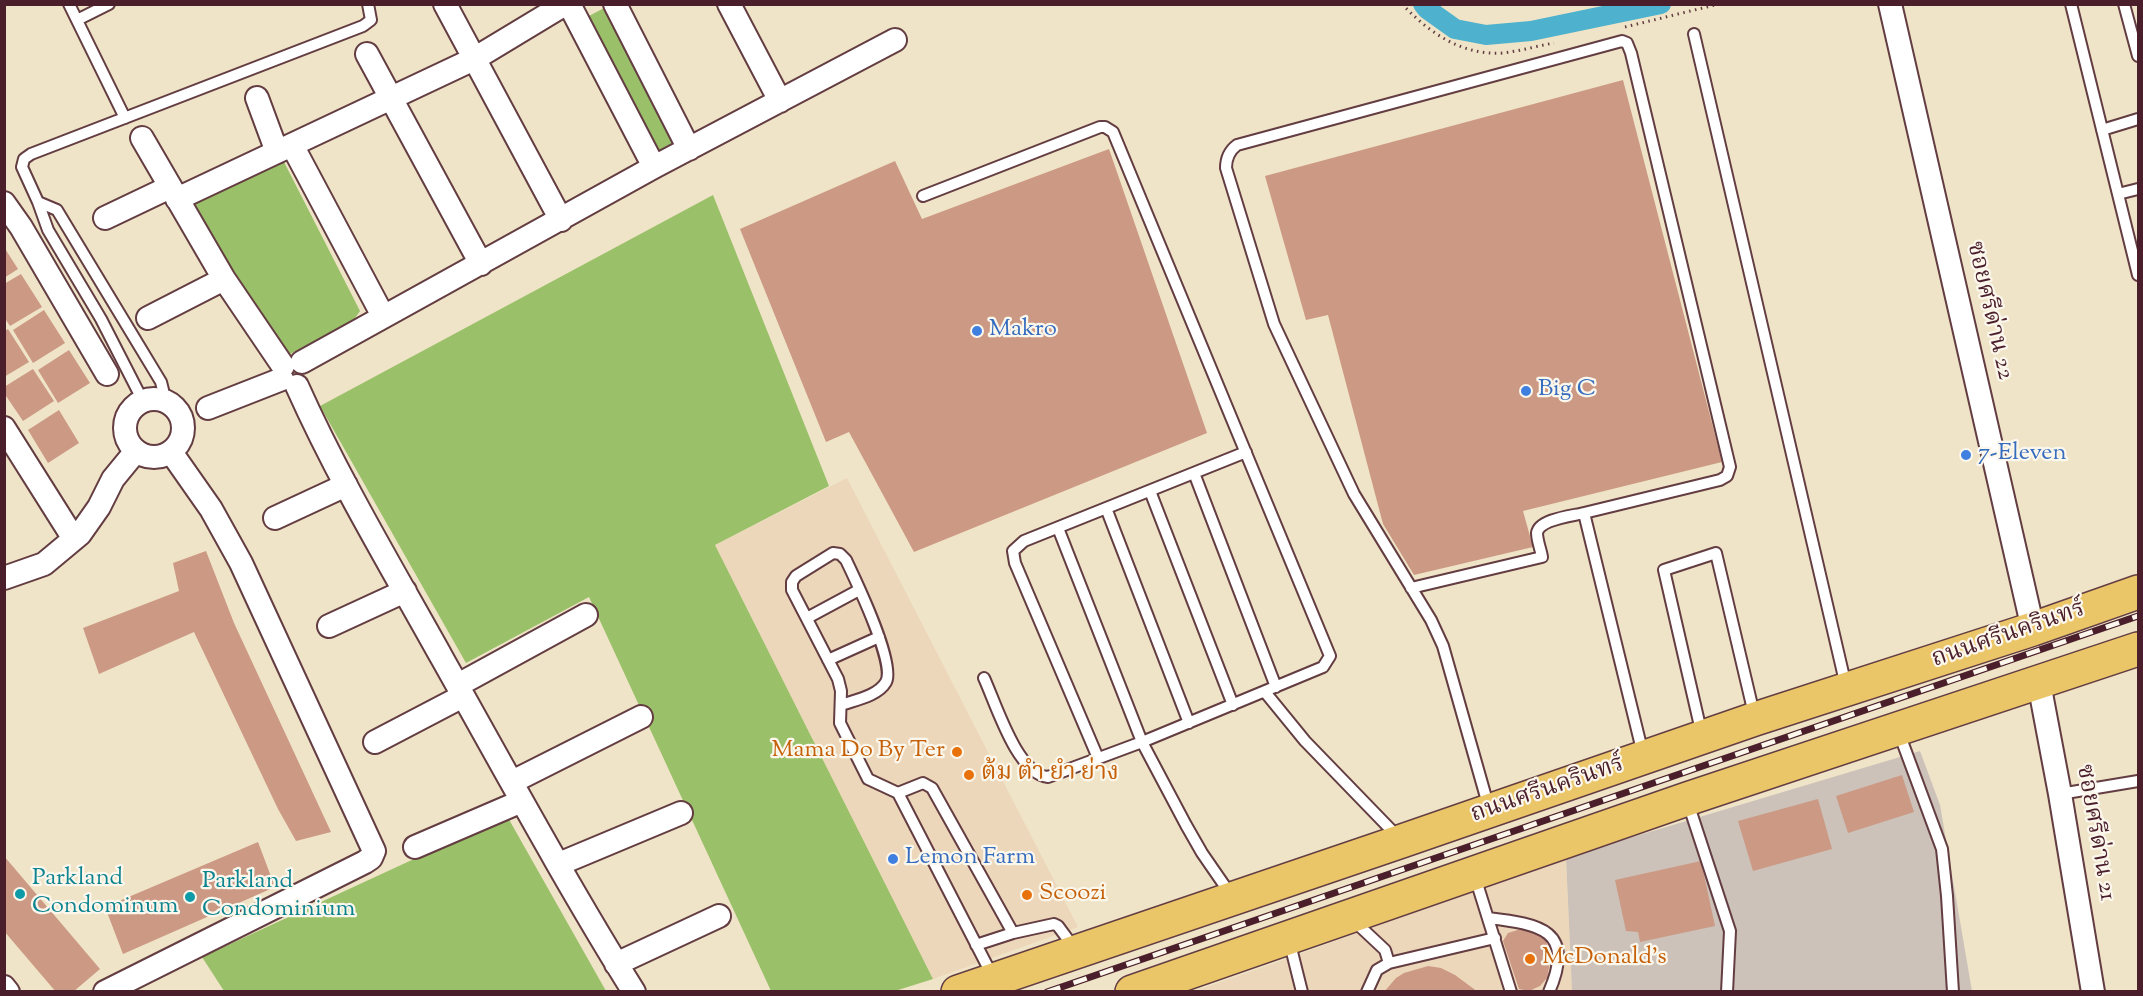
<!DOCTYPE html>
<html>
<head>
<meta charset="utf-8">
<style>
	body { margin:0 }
	#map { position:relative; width:2143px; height:996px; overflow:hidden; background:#efe4c7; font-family:"Sorts Mill Goudy",serif }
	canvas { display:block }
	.frame { position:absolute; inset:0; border:6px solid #4a1f2b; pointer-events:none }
</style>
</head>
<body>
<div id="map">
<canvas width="2143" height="996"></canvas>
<div class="frame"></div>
</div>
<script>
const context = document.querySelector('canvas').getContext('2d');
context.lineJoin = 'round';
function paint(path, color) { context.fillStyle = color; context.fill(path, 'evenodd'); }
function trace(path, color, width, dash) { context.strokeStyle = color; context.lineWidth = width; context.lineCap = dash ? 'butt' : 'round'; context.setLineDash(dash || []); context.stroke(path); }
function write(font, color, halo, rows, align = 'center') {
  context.font = font + ' "Sorts Mill Goudy","Noto Serif Thai",serif'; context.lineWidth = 4.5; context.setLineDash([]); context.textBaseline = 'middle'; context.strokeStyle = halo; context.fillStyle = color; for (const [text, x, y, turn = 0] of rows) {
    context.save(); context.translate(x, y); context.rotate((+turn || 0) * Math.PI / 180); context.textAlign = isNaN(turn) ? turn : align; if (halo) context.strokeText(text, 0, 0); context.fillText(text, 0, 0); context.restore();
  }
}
const built = new Path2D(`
	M847 478 1078 927 933 979 715 545Z
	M1566 857 1572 991 1192 992 1275 963Z`);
const industrial = new Path2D(`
	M1920 751 1940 805 1972 991H1572L1566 857Z`);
const green = new Path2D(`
	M608 6 679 146 658 156 587 17Z
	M282 158 360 311 353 321 288 355 190 205Z
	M713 195 829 486 715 545 933 979 895 991H771L589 597 466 663 320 406Z
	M507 816 606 991H224L202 957Z`);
const canal = new Path2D(`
	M1423 4 1427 9 1455 29 1486 35 1531 31 1661 4`);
const building = new Path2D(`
	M1623 80 1722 462 1523 511 1533 547 1414 575 1383 524 1328 315 1306 320 1265 176Z
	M1109 149 1207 433 914 552 849 432 826 442 740 229 895 161 922 219Z
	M4 247 18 269 4 278Z
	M21 274 42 307 10 326 4 317V284Z
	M44 310 65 343 33 363 13 330Z
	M8 329 29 362 4 377V331Z
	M69 350 90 383 58 403 38 370Z
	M33 369 54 401 23 421 4 393V387Z
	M59 410 79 443 48 463 28 430Z
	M206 551 234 623 331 832 296 841 278 809 194 632 99 674 83 628 179 591 173 563Z
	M1902 775 1914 812 1848 833 1836 796Z
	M1818 799 1832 849 1753 871 1738 821Z
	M258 842 275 887 123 954 105 907Z
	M4 856 100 969 73 992H56L4 931Z
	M1701 861 1715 926 1640 942 1638 932 1626 931 1615 880Z
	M1524 928 1535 932 1546 941 1551 957 1547 978 1540 986 1529 991 1519 989 1503 941 1508 933Z
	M1428 966 1441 968 1455 975 1478 992H1384L1396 978 1404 973Z`);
const path = new Path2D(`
	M1402 4C1429 33 1463 56 1503 53 1520 51 1537 46 1554 43
	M1625 27 1719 4`);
const lane = new Path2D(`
	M69 4 125 118
	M2071 4 2138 275
	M2124 4 2138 56
	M77 20 109 4
	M1694 34 1846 686
	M2102 130 2138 119
	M2118 194 2138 189
	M923 196 1100 127H1105L1113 132 1330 656 1323 667 1142 742 1048 777C1017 774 996 704 984 678
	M38 202 57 210 161 382 163 390 162 394 170 404
	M143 401 101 319 48 230 38 202 22 167 24 159 31 154 363 26 371 20 368 4
	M1194 473 1276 687
	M1150 491 1233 705
	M1106 508 1189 723
	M1058 528 1142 742 1186 825 1202 853 1231 895
	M1411 588 1542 557C1541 550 1537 541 1537 533 1539 519 1572 516 1584 513
	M807 618 859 590
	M828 660 879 637
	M1265 692 1305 741 1398 837
	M841 705C855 700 878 696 886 682 896 664 856 581 846 560L840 554 833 553 796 576 792 582V590L838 679 841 691 840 723 868 779 898 793 993 977
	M1899 733 1942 849 1947 896 1953 992
	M1702 735 1664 570 1716 553 1754 714
	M1098 758 1015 563 1013 551 1024 541 1246 452
	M898 793 923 783 932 788 1013 933 1054 924 1058 926 1075 949
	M2060 794 2138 781
	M1688 803 1730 931 1727 992
	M1489 808 1443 646 1431 620 1354 494 1274 324 1226 168C1226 159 1229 151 1237 145L1622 41 1627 43 1631 53 1730 467 1727 476 1720 480 1584 513 1643 754
	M1475 877 1511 992
	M1488 918C1540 924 1576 930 1549 992
	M1353 920 1385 950 1389 963
	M1289 940 1302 992
	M976 945 1013 933
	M1367 992 1377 970 1389 963 1495 938`);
const street = new Path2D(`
	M445 4 561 220
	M569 4 654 167
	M615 4 689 149
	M729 4 780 101
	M1890 4 2033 629
	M367 54 481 264
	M257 98 277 152
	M142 138 224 279 283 366
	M292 145 383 316
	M177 199 474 59 565 4
	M4 203 21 227 107 374
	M105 218 170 187
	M148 318 224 279
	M302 362 654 167 895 40
	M297 386C339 480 392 568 442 658 505 770 566 883 634 992
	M125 428a29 29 0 1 1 58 0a29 29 0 1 1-58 0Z
	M208 408 282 379
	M4 428 74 539
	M275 518 346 485
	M4 578 44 564 80 534 99 507 113 479 136 451
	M329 626 405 591
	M2039 683 2060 794 2093 992
	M458 685 586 615
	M375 742 463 696
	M512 782 641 717
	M415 847 522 801
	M559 864 681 813
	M616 964 719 916
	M4 987 8 992
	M105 992 365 862 371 858 374 851 241 563 211 509 171 452`);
const primary = new Path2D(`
	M958 992 1402 841 1755 719 2033 629 2138 592
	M1132 992 1687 799 2138 649`);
const rail = new Path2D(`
	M1047 992 2138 616`);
const markers = [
	[977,331,6,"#3f7fe0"],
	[1526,391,6,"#3f7fe0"],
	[1966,455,6,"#3f7fe0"],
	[957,752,6,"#e8710a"],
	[969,775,6,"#e8710a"],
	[893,859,6,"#3f7fe0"],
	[20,894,6,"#0f9aa8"],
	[1027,895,6,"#e8710a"],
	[190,897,6,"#0f9aa8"],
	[1530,959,6,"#e8710a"]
];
const streetNames = [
	["ซอยศรีด่าน 22",1988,311,77],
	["ถนนศรีนครินทร์",2009,636,-19],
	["ถนนศรีนครินทร์",1548,791,-19],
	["ซอยศรีด่าน 21",2094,833,80]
];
const shopNames = [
	["Makro",989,331],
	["Big C",1538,391],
	["7-Eleven",1978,455],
	["Lemon Farm",905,859]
];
const foodNames = [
	["Mama Do By Ter",945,752,"right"],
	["ต้ม ตำ ยำ ย่าง",981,775],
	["Scoozi",1039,895],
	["McDonald's",1542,959]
];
const cultureNames = [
	["Parkland",32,880],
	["Condominum",32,908],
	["Parkland",202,883],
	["Condominium",202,911]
];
paint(built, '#edd7bb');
paint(industrial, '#ccc2b9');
paint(green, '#9bc06a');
trace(canal, '#4eb1cd', 20);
paint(building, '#cc9984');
trace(lane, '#633d42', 14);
trace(street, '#633d42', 26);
trace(primary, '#633d42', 36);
trace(path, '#633d42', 3, [1.5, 4.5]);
trace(lane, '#fff', 10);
trace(street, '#fff', 22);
trace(primary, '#ebc669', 33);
trace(rail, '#4a1f2b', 7);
trace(rail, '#fbf7ec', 4.5, [14]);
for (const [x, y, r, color] of markers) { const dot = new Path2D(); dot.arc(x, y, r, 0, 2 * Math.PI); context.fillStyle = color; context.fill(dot); trace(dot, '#fbf7ec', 2); }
write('24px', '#4a1f2b', '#fbf7ec', streetNames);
write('24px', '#366cbe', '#fbf7ec', shopNames, 'left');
write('24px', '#c56008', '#fbf7ec', foodNames, 'left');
write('24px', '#0d838f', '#fbf7ec', cultureNames, 'left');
</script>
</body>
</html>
